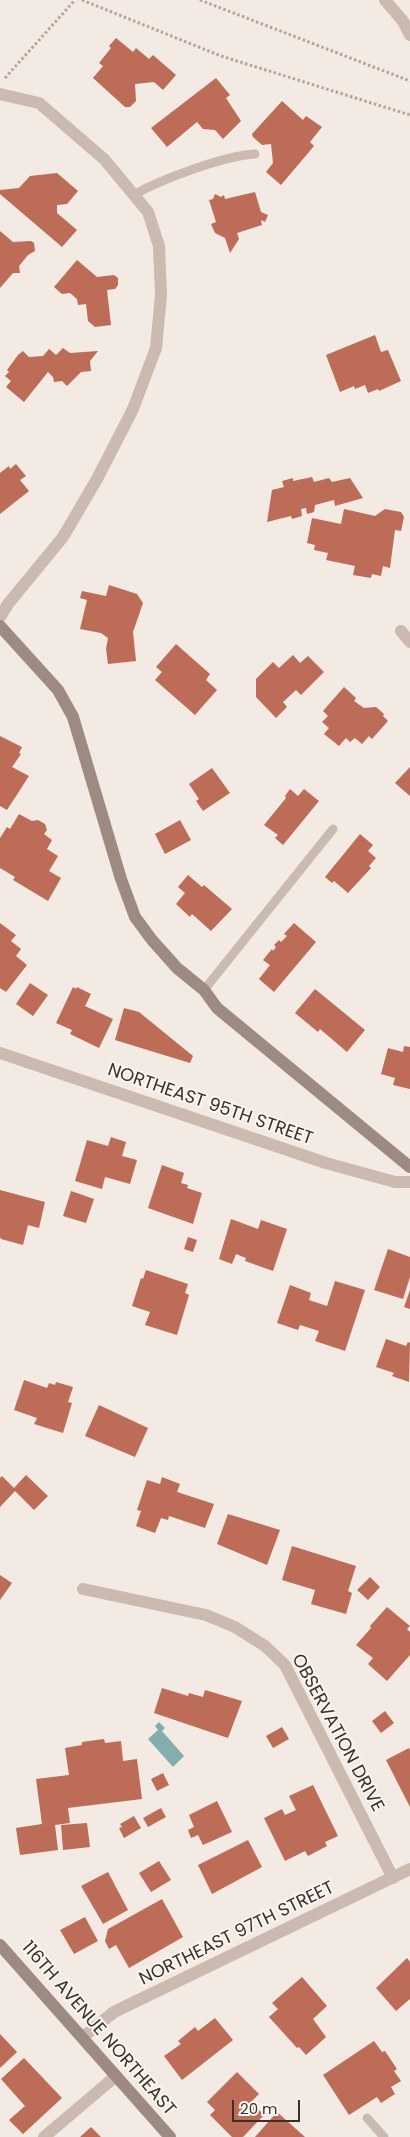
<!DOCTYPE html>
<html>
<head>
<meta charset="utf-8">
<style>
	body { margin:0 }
	#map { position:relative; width:410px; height:2137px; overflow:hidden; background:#f2eae3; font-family:Poppins,sans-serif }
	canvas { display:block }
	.scale { position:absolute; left:232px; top:2100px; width:68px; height:22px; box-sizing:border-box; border:2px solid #39302d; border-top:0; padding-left:6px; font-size:15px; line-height:18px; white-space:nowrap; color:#39302d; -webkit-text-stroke:4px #faf5ef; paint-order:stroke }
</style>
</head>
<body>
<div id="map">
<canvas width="410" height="2137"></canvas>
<div class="scale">20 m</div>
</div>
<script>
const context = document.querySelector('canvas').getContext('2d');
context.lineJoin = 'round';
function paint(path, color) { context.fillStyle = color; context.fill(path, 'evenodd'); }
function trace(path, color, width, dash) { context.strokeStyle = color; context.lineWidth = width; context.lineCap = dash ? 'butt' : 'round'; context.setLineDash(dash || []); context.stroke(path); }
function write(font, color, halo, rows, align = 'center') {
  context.font = font + ' Poppins,sans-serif'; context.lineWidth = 4; context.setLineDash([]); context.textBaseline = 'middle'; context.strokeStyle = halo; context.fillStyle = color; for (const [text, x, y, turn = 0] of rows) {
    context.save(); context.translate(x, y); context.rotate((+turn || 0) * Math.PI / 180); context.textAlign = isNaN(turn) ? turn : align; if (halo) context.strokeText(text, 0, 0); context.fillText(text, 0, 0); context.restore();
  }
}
const water = new Path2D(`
	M159 1722 165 1728 162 1731 184 1756 173 1767 148 1739 158 1730 155 1726Z`);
const building = new Path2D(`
	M116 38 133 52 136 48 149 59 153 55 176 75 163 90 154 82 135 84 136 101 130 107H125L93 78 103 66 99 63 111 48 109 46Z
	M216 78 230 95 226 98 241 121 223 139 215 130 203 129 197 122 167 147 151 128Z
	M282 101 303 120 306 116 322 127 310 142 314 146 281 185 266 172 273 163 271 144 262 145 253 137 252 134Z
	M57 173 78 191 67 204 57 205V213L77 230 62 247 0 194V190L19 188 30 176Z
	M255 192 261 212 268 215 265 222 261 220 262 225 237 233 239 239 230 253 225 238 215 233 211 224 216 222 209 200 213 199 215 194 221 197 224 195 225 199Z
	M0 231 13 242 31 241 34 243 35 251 28 255 19 266 20 273H13L0 288Z
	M77 260 97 277 114 275 118 278V285L115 289 107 290 111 325 95 327 88 321 86 304 78 305 77 299 70 293 62 294 54 287Z
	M375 335 381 352 388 350 401 381 379 391 378 389 368 393 365 385 355 389 354 386 340 392 326 355Z
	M63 348 70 353 98 351 90 361 91 371 81 372 67 386 62 381 54 382 53 377 48 372 24 402 6 387 11 381 5 376 9 372 7 370 18 355 23 351 29 357 43 356 49 349 56 355Z
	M16 464 26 476 20 480 29 491 0 514V473L9 466 10 469Z
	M312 477 314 482 329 478 332 482 350 478 363 498 335 506 334 500 315 505 314 512 307 514 306 508 301 509 302 516 292 519 291 516 267 522 272 490 284 487 282 481 293 478V481Z
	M344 509 375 516 385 509 401 512 404 517 401 531 395 530 390 568 383 566 381 576 372 574 371 578 353 575 355 566 326 560 328 553 314 550 315 545 307 543 312 518 341 524Z
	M109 585 137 594 143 603 133 632 136 661 108 664 106 649 108 638 101 633 80 629 87 600 80 598 82 591 106 596Z
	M176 644 210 674 206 680 217 690 195 715 155 680 162 672 156 667Z
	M293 655 300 663 308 656 324 672 301 695 296 690 283 702 287 707 276 718 256 697V679L273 662 279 668Z
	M344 687 356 698 354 701 364 708 376 707 384 714 383 716 388 721 372 739 369 736 362 744 355 738 350 742 346 738 339 746 324 734 329 728 322 722 328 716 323 711Z
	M0 736 22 747 19 753 21 754 12 767 29 776 7 810 0 806Z
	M410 767V796L395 783Z
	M212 768 230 793 203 811 196 801 199 799 189 784Z
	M290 789 298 796 304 789 319 801 283 845 275 838 278 835 264 825 286 798 285 796Z
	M19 814 32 821 38 820 45 824 47 830 44 834 52 840 47 849 58 856 49 871 61 878 48 901 13 880 15 877 0 868V838L7 827 10 829Z
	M180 820 191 840 165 854 155 834Z
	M360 834 373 845 368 851 376 858 369 866 371 868 348 893 334 881 332 883 325 877Z
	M188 875 202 887 204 885 232 909 211 931 192 914 190 917 176 904 185 893 178 887Z
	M0 923 16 935 11 941 21 949 16 956 27 965 6 992 0 988Z
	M294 923 316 942 274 992 259 979 270 965 263 960 272 949 273 951 276 947 274 945 279 940 281 942 287 936 284 934Z
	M30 983 48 995 33 1016 16 1004Z
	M73 987 76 989 77 987 91 994 85 1006 113 1019 99 1048 70 1034 72 1030 56 1023Z
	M315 989 365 1030 347 1052 320 1029 318 1032 295 1013Z
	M124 1008 139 1012 193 1056 190 1063 115 1040Z
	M404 1046 410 1047V1089L393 1085 395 1078 381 1074 388 1048 403 1052Z
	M111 1137 126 1142 122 1156 137 1160 130 1184 105 1177 102 1189 75 1181 87 1140 108 1146Z
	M162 1165 184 1173 181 1183 188 1185 187 1188 202 1193 193 1224 148 1208Z
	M0 1190 45 1202 39 1228 28 1225 23 1245 1 1239 0 1237Z
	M71 1191 94 1199 86 1223 63 1216Z
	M231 1219 258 1229 261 1220 287 1229 273 1271 245 1261 246 1258 236 1254 232 1264 219 1259Z
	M188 1237 197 1240 193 1252 184 1249Z
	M388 1249 410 1257V1277L403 1299 374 1290Z
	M146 1270 188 1284 185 1293 189 1295 177 1335 145 1325 150 1312 132 1306 141 1278 143 1279Z
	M335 1281 365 1290 345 1351 315 1341 319 1331 300 1325 298 1330 277 1323 290 1285 311 1293 309 1300 327 1306Z
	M410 1290V1309L404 1307Z
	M386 1339 406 1346 408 1342 410 1343 409 1382 392 1376 394 1373 376 1367Z
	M24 1380 47 1388 49 1383 55 1385 56 1382 73 1387 68 1402 72 1403 63 1433 34 1424 37 1418 14 1410Z
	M99 1405 148 1428 135 1457 85 1436Z
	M26 1475 48 1496 34 1510 15 1491 0 1507V1478L2 1476 14 1488Z
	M162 1477 180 1484 177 1492 214 1504 205 1528 169 1516 168 1520 161 1518 155 1533 136 1526 141 1511 137 1510 147 1480 160 1484Z
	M228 1514 280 1530 267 1565 217 1544Z
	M292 1546 356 1566 348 1591 352 1593 346 1614 311 1604 315 1590 282 1580Z
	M0 1575 12 1583 0 1600Z
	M370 1577 380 1587 368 1600 357 1590Z
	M387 1607 410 1626 407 1629 410 1632V1655L387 1681 368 1664 373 1658 356 1645 371 1628 370 1626Z
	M162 1688 188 1696 189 1693 203 1697 205 1690 242 1701 228 1738 154 1713Z
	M385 1711 394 1723 381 1733 372 1721Z
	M282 1727 289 1739 273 1748 266 1736Z
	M104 1739 105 1743 121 1741 123 1761 137 1759 142 1799 68 1808 70 1823 55 1825 58 1850 20 1855 16 1828 42 1824 36 1779 69 1775 65 1748 82 1745V1742Z
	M409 1748 410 1750V1807L386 1760Z
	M163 1773 169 1785 157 1791 151 1779Z
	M313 1785 338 1836 325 1842 327 1846 308 1856 305 1851 285 1861 264 1818 282 1809 285 1815 296 1810 289 1796Z
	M217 1801 232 1832 203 1845 198 1835 191 1838 188 1830 194 1827 189 1815Z
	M161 1808 166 1817 148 1827 143 1818Z
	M134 1816 141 1828 124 1838 119 1828 122 1827 120 1824Z
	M87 1823 90 1847 63 1850 61 1825Z
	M248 1840 262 1867 212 1894 198 1865Z
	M159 1861 171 1880 151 1892 139 1873Z
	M108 1872 128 1910 103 1924 81 1886Z
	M162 1899 183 1937 129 1968 116 1945 109 1949 105 1941 108 1929Z
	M85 1917 98 1941 74 1954 60 1930Z
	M407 1958 410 1962V1999L396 2011 376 1988Z
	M302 1977 327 2006 313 2019 326 2037 306 2055 299 2047 297 2048 269 2017 278 2009 272 2003Z
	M215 2018 233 2040 182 2080 164 2056 181 2044 178 2041 195 2027 198 2031Z
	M0 2034 17 2052 0 2068Z
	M374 2041 382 2052 385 2051 397 2069 394 2071 401 2081 391 2087 395 2094 381 2103 377 2097 349 2115 323 2075Z
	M24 2058 62 2098 23 2134 9 2120 25 2106 1 2079Z
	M237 2072 259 2094 251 2102 264 2115 243 2137H232L210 2115 215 2110 207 2102Z
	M277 2112 305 2137H255Z
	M91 2127 101 2137H80Z`);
const path = new Path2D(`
	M82 0 221 56 410 115
	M200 0 410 81
	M5 78 75 0`);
const lane = new Path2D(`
	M133 195C162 179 223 156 255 154
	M204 990 333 829
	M367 2118 384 2137`);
const street = new Path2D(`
	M385 0 403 21 410 35
	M0 94 39 103 104 159 148 212 159 246 161 295 156 348 133 409 97 479 63 537 8 604 0 617
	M401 631 410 642
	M0 1053 326 1163 395 1182H410
	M83 1589 206 1615 235 1627 265 1646 285 1665 393 1878
	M83 2037 114 2012 410 1869
	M44 2137 116 2076`);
const secondary = new Path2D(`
	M0 626 58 690 73 717 121 879 135 917 152 940 177 968 204 990 217 1008 410 1167
	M0 1945 170 2137`);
const streetNames = [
	["NORTHEAST 95TH STREET",210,1105,19],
	["OBSERVATION DRIVE",337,1733,62],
	["NORTHEAST 97TH STREET",237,1934,-26],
	["116TH AVENUE NORTHEAST",98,2029,49]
];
paint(water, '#84adad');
paint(building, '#bc6c57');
trace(path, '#b6a499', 3, [2.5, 2.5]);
trace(lane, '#cabaaf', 9);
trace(street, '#cabaaf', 12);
trace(secondary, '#9d8a80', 12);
write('18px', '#39302d', '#faf5ef', streetNames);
</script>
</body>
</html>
